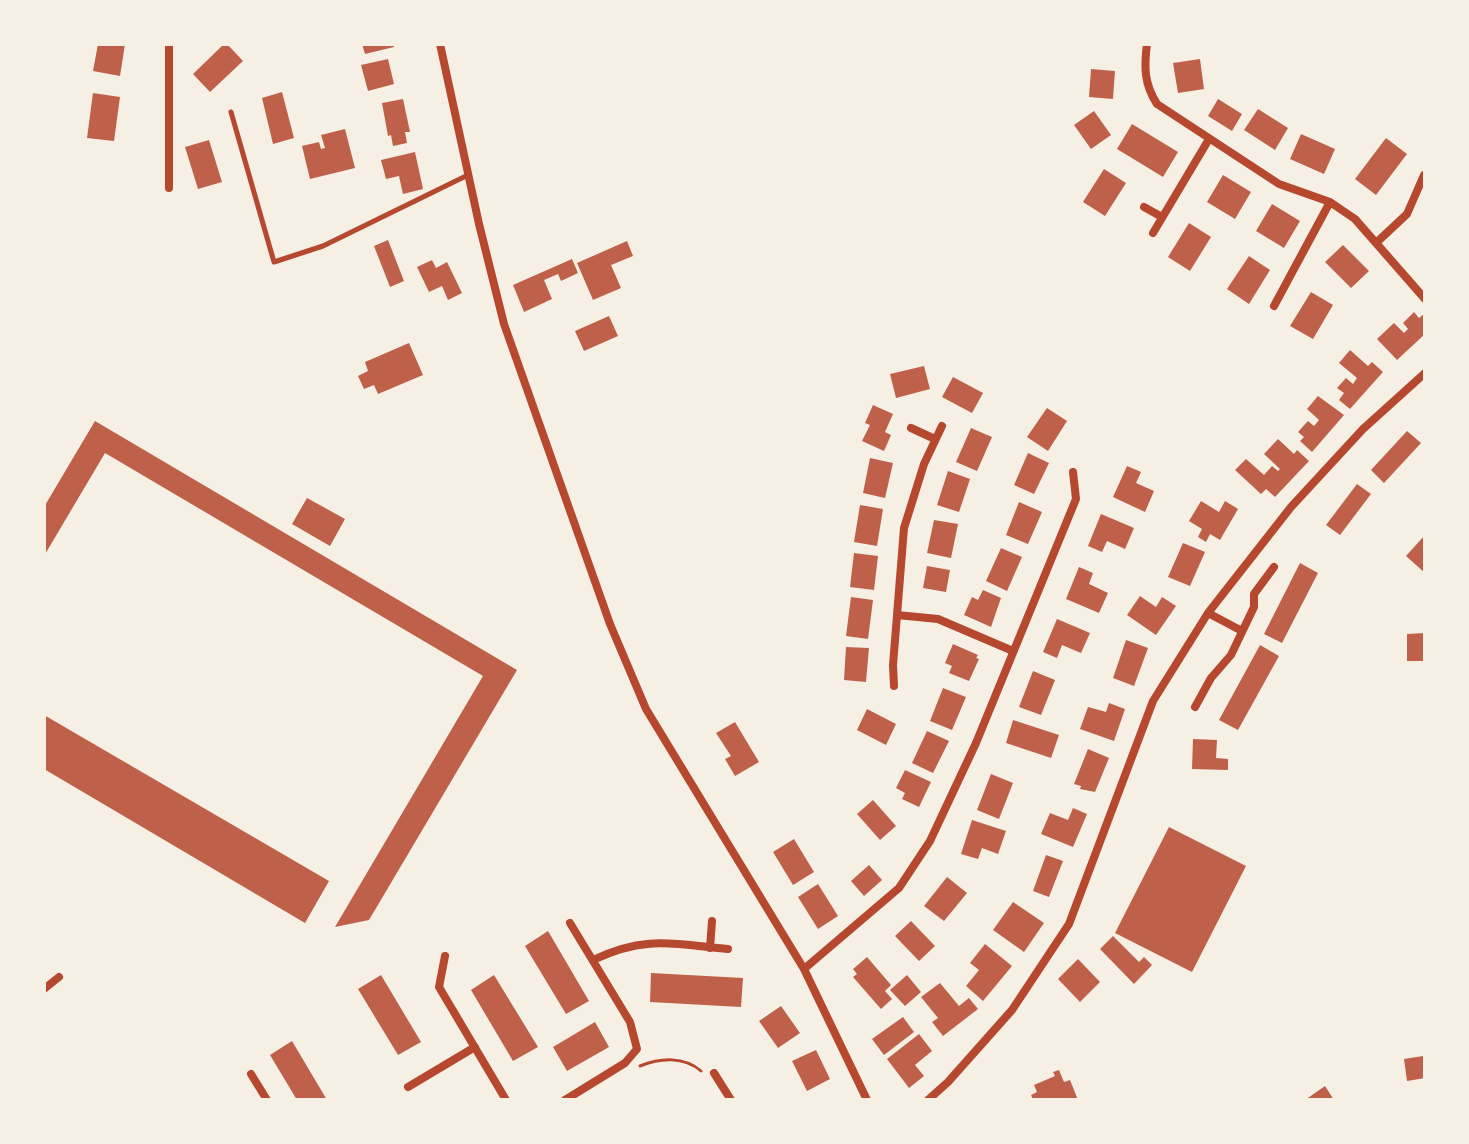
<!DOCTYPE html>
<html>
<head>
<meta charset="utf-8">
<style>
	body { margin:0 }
	#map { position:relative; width:1469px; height:1144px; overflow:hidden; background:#f6efe4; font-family:"PT Sans Narrow",sans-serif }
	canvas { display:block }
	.frame { position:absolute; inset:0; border:46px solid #f6efe4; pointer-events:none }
</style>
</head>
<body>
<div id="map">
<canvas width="1469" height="1144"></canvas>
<div class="frame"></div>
</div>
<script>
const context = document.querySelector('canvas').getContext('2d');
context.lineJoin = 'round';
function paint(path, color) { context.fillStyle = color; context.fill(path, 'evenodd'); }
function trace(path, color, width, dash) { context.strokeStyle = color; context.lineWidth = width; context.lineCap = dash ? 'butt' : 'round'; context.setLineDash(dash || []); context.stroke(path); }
const building = new Path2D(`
	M98 44H125L120 76 93 71Z
	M224 44H227L243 61 210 92 193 74Z
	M362 44H393L394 47 365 54Z
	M388 59 394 84 368 91 361 65Z
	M1200 59 1204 89 1178 93 1173 63Z
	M1091 69 1115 71 1113 99 1089 97Z
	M282 92 294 138 273 144 262 98Z
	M93 93 120 97 114 141 87 138Z
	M403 99 410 132H405L407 143 393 146 391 135 388 136 382 103Z
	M1218 99 1242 114 1232 131 1208 116Z
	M1258 109 1288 128 1275 150 1244 130Z
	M1094 111 1111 135 1091 149 1074 125Z
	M1132 124 1178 152 1163 177 1117 149Z
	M345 129 355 168 310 179 302 146 319 142 321 149 325 148 321 135Z
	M1301 134 1335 149 1324 174 1290 159Z
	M1386 138 1407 154 1376 195 1355 179Z
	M209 140 222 182 198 189 185 147Z
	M415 152 423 189 403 194 399 176 386 179 381 160Z
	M1104 169 1126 183 1105 216 1083 202Z
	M1223 175 1251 192 1235 219 1207 202Z
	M1272 204 1300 221 1284 248 1256 231Z
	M1189 223 1211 237 1190 271 1168 257Z
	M388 240 404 281 390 287 374 246Z
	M627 241 633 256 611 265 621 288 593 300 577 263Z
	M1343 245 1369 271 1351 288 1325 262Z
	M1249 256 1270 270 1249 304 1227 289Z
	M572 259 578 273 561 281 558 274 544 280 552 299 524 312 513 285Z
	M432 260 436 268 447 262 462 293 448 300 442 286 429 292 417 267Z
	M1311 292 1333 305 1313 339 1290 326Z
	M1414 312 1419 318 1425 313V334L1397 360 1377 339 1394 323 1404 333 1408 329 1403 323Z
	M609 316 618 336 584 351 575 331Z
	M409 343 423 375 378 394 374 385 364 389 358 376 368 371 365 362Z
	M1350 350 1368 366 1372 362 1383 372 1350 409 1339 400 1344 393 1337 388 1346 378 1353 384 1357 378 1339 363Z
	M924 366 930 389 896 398 890 374Z
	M953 377 983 393 972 413 942 397Z
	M1318 396 1344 415 1312 452 1300 441 1304 437 1298 432 1308 421 1314 426 1319 420 1307 409Z
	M873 405 893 414 885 432 891 435 884 451 862 441 870 425 865 423Z
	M1047 408 1067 421 1048 451 1027 437Z
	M95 421 517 670 369 920 335 927 483 676 105 453 44 556V507Z
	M971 428 992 437 977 471 956 462Z
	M1407 431 1421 443 1384 483 1371 470Z
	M1278 439 1294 454 1297 450 1309 461 1275 497 1266 489 1261 494 1235 470 1246 459 1264 475 1272 466 1278 471 1280 469 1264 454Z
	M1028 453 1049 463 1034 494 1014 485Z
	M870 458 893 463 885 498 863 493Z
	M1127 466 1141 472 1136 483 1154 491 1145 512 1113 497Z
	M948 471 970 479 959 512 937 505Z
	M1357 484 1371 494 1340 535 1326 525Z
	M307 498 345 519 330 546 292 524Z
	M1201 501 1219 512 1225 501 1238 509 1220 540 1210 534 1206 542 1198 537 1202 529 1189 521Z
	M1019 502 1042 512 1028 544 1006 535Z
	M860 505 883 509 877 546 854 542Z
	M1101 514 1134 528 1125 549 1107 541 1102 552 1088 546Z
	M934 520 958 524 951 558 927 553Z
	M1425 535V573L1406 556Z
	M1183 543 1205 552 1190 586 1168 577Z
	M1001 548 1022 557 1007 591 986 581Z
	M854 553 878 556 874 590 850 587Z
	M1300 563 1318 573 1282 643 1264 634Z
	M927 566 950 570 946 592 923 588Z
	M1079 567 1093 573 1089 584 1108 593 1099 613 1066 599Z
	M983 590 1001 598 991 627 964 615 972 597 978 600Z
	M1140 596 1156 607 1162 597 1176 606 1156 635 1127 615Z
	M851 597 873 600 868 639 846 636Z
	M1057 619 1090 633 1081 653 1062 645 1057 658 1043 652Z
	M1425 633V661H1407V634Z
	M1126 640 1148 648 1134 686 1113 678Z
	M953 644 978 655 976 658 979 659 969 681 949 673 952 666 945 663Z
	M1260 645 1279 656 1238 730 1219 720Z
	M846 647 869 648 866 682 844 680Z
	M1033 671 1055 680 1041 715 1019 707Z
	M943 688 966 697 952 730 930 721Z
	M1109 703 1125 709 1114 741 1080 729 1088 707 1106 712Z
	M867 709 896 724 886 745 857 730Z
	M44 715 329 881 305 923 44 769Z
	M1013 720 1059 735 1051 758 1006 743Z
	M735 722 759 762 735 776 725 759 731 756 716 733Z
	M927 731 949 741 933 773 912 763Z
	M1193 739 1217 740 1216 758 1228 759V770L1192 769Z
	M1088 749 1109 758 1095 792 1080 789 1081 786 1074 784Z
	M905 770 931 782 919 807 902 799 905 793 896 788Z
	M991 774 1013 783 999 819 977 810Z
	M873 800 896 826 880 840 857 814Z
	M1073 808 1087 814 1073 847 1041 834 1050 813 1068 820Z
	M972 820 1006 831 998 854 982 848 978 859 961 854Z
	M1169 827 1246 866 1192 972 1115 933Z
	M794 839 814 872 793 885 773 852Z
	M1046 855 1063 861 1049 897 1033 891Z
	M869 865 882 880 864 896 851 881Z
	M947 877 967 893 944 921 924 906Z
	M818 884 838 916 818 929 798 897Z
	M1013 902 1044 923 1024 952 993 930Z
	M911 921 935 946 919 961 895 936Z
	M548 931 589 1001 566 1014 525 946Z
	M1113 936 1139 962 1144 957 1152 965 1134 984 1100 949Z
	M985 944 1012 966 983 1001 966 986 979 970 970 963Z
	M867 957 891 985 885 991 892 999 881 1009 853 977 857 974 853 969Z
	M1078 959 1100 982 1080 1002 1058 979Z
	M651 973 743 978 741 1007 650 1002Z
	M381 975 421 1042 398 1055 358 989Z
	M494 975 538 1047 513 1061 471 990Z
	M907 975 921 992 905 1006 890 990Z
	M940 983 959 1006 969 998 978 1009 943 1036 932 1022 938 1018 921 997Z
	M781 1006 800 1033 778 1048 759 1021Z
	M903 1017 914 1032 884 1055 872 1039Z
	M595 1022 609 1047 567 1071 553 1047Z
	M919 1034 932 1051 915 1065 924 1076 909 1088 887 1059Z
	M292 1041 327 1100H297L270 1055Z
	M816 1050 830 1079 807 1091 792 1061Z
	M1423 1056 1425 1078 1407 1081 1404 1059Z
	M1059 1070 1064 1082 1070 1080 1078 1100H1033L1031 1095 1037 1092 1034 1085 1055 1076 1053 1072Z
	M1325 1086 1334 1100H1305Z`);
const path = new Path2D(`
	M640 1066C660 1058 684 1056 701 1071`);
const service = new Path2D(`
	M231 112 274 262 323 246 468 175`);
const minor = new Path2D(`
	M169 44V188
	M440 44 479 224 504 324 610 624 646 709 804 969 867 1100
	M1147 44C1144 67 1144 84 1157 104L1279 184 1330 202 1355 219 1425 299
	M1144 207 1162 217
	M1153 233 1209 139
	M1376 243 1407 214 1424 175
	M1274 306 1330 202
	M911 428 935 439
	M1208 613 1242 631
	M897 615 938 619 1013 651
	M894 686 893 665 904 528 924 464 942 426
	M1195 707 1211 678 1231 655 1254 607V594L1274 567
	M710 948 712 921
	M445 956 439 987 506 1100
	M593 960C645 935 673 944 728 949
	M804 969 899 888 930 841 976 743 1076 499 1073 472
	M44 989 59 977
	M714 1073 731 1100
	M251 1074 267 1100
	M408 1087 475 1047
	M565 1100 625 1063 637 1049 630 1022 570 923
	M928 1100 948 1082 1012 1010 1069 924 1153 701 1208 613 1291 507 1363 429 1425 373`);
paint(building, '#bf614a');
trace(path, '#b5482f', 3);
trace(service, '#b5482f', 5);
trace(minor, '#b5482f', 8);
</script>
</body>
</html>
